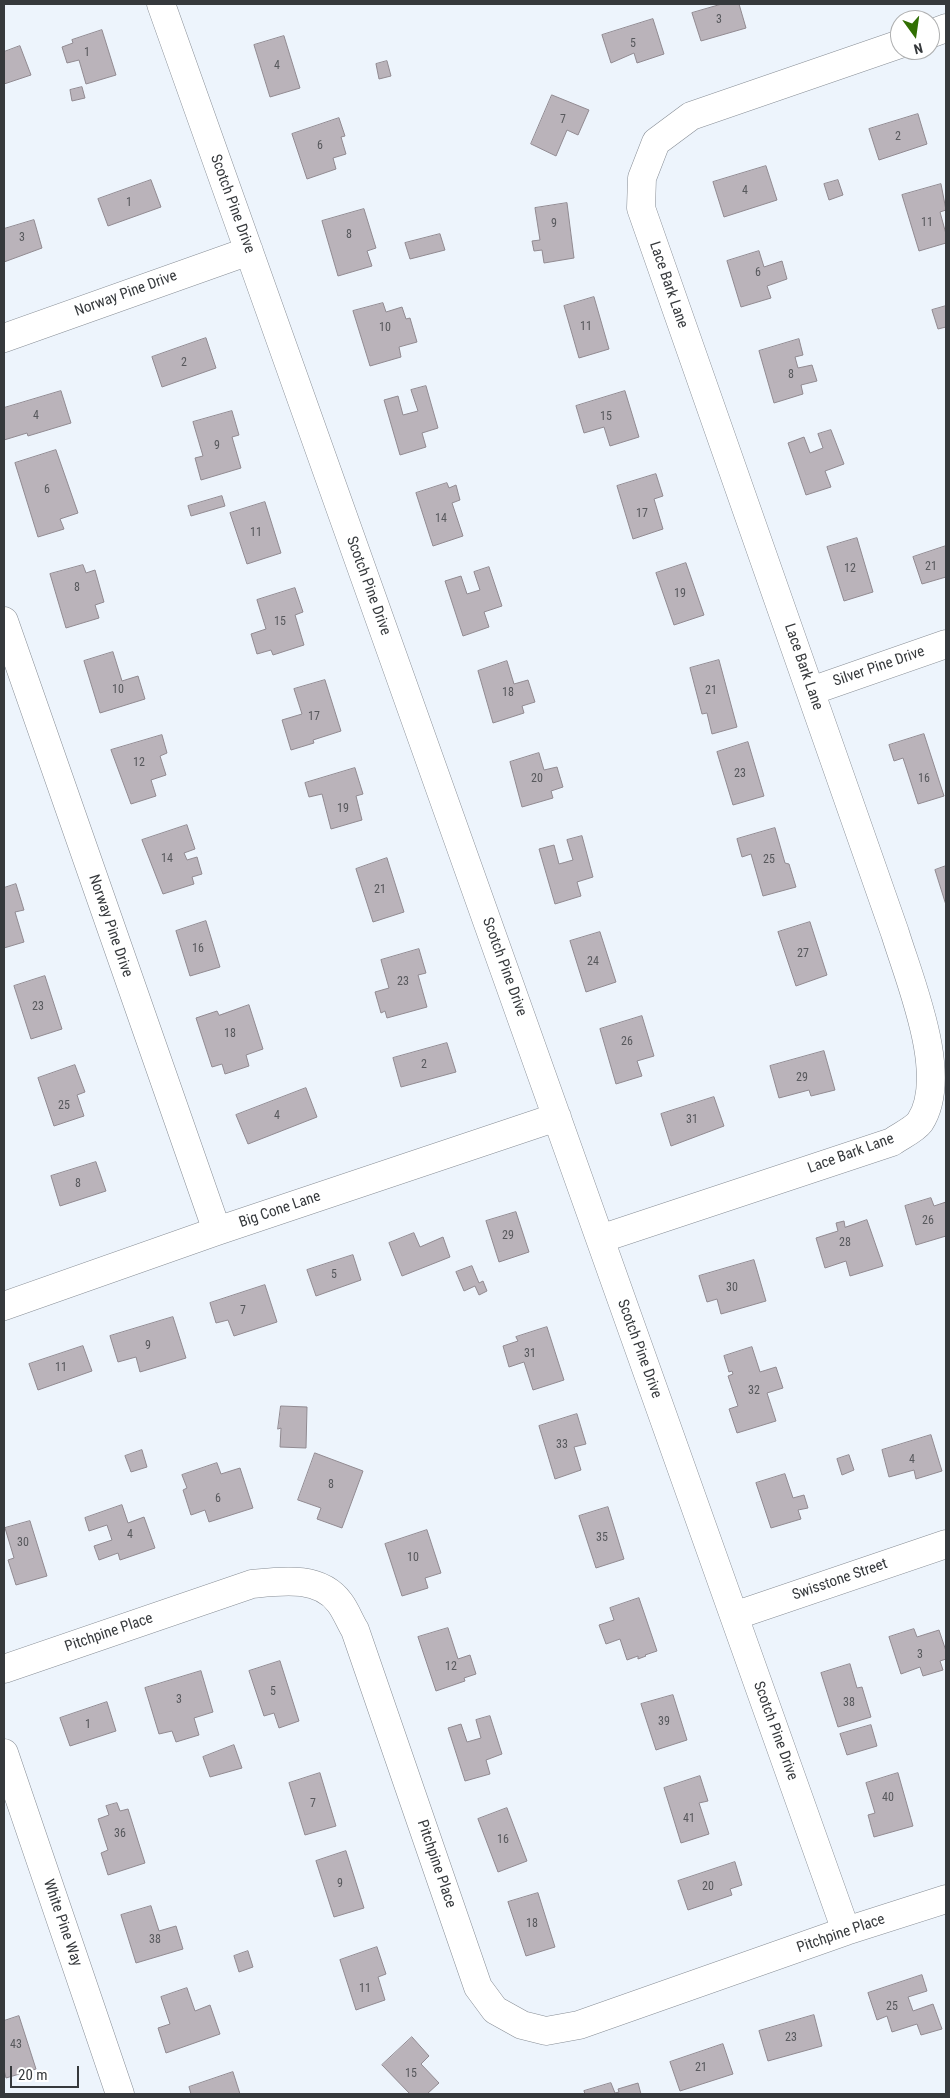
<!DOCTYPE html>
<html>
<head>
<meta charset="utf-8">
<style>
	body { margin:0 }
	#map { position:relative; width:950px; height:2098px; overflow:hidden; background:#edf4fc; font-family:"Roboto Condensed",sans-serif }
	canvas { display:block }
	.frame { position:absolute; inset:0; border:5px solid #36393c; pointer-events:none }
	.north { position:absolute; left:890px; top:10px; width:50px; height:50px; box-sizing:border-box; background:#fff; border:1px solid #afb0b1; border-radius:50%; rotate:166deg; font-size:14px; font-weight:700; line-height:20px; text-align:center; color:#36393c }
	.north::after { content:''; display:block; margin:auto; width:18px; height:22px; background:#316f03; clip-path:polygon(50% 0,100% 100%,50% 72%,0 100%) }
	.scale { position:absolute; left:10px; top:2066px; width:69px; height:22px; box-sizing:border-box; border:2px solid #36393c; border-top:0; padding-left:6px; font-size:15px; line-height:18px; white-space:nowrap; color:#36393c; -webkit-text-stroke:4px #fff; paint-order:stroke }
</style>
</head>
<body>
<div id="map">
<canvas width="950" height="2098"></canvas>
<div class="frame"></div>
<div class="north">N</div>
<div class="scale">20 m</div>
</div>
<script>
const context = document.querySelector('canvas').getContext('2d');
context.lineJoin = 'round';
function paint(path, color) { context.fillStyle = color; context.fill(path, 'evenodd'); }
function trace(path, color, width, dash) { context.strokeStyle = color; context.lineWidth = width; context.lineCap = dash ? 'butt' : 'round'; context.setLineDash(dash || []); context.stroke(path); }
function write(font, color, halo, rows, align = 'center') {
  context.font = font + ' "Roboto Condensed",sans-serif'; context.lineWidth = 4.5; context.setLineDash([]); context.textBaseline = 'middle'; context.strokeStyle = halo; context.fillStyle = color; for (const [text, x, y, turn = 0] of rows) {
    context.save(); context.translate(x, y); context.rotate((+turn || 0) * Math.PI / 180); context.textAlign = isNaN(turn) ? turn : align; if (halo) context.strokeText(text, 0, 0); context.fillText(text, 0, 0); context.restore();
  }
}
const building = new Path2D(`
	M722 4H739L746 28 701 41 692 13Z
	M653 19 664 54 637 63 634 53 611 63 602 35Z
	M102 30 116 75 86 84 79 60 67 63 62 47 73 43 72 40Z
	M284 36 300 88 270 97 254 45Z
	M20 46 31 75 4 84V52Z
	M387 61 391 76 379 79 376 64Z
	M82 87 85 98 72 101 70 90Z
	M552 95 589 110 578 135 567 130 556 156 531 144Z
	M918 114 927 144 879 160 869 129Z
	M339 118 345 136 341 137 346 154 333 158 336 169 307 179 292 134Z
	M766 166 777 200 724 217 713 182Z
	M151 180 161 207 108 226 98 199Z
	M838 180 843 195 829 200 824 184Z
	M941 184 946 210 940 212 946 234V243L919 251 902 195Z
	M567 203 574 258 544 263 542 250 534 251 532 241 540 240 535 208Z
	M364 209 376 248 367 251 372 266 338 276 322 221Z
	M34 220 42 248 4 262V229Z
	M440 234 445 250 410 259 405 243Z
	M759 251 764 267 782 261 787 279 767 286 771 298 741 307 727 261Z
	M594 297 609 349 579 358 564 306Z
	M383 303 386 312 402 307 406 319 410 318 417 342 399 347 401 357 370 366 353 311Z
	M946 306V327L938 329 932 310Z
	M206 338 216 368 162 387 152 357Z
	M799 339 803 355 795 357 798 368 812 365 817 381 801 385 803 394 774 403 759 351Z
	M426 386 438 428 422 433 426 447 400 455 384 400 398 396 403 415 418 411 411 390Z
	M61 391 71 423 28 436 27 433 4 440V408Z
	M625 391 639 437 610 446 604 427 584 433 576 406Z
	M232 411 239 435 232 437 241 468 201 480 195 458 203 456 193 422Z
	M831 430 844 464 825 471 831 487 806 495 788 443 804 437 810 453 823 448 818 434Z
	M56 450 78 513 60 519 64 529 38 537 15 463Z
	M656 474 663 496 654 499 663 529 633 539 617 486Z
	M447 483 449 488 456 485 460 500 452 503 463 536 433 546 416 493Z
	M222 496 225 506 191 516 188 506Z
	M265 502 281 553 247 564 230 513Z
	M857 538 873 592 844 601 827 547Z
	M946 546V577L922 584 913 557Z
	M686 563 704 615 674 625 656 573Z
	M83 565 86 573 95 570 104 602 95 605 99 618 66 628 50 574Z
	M489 567 502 606 484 612 489 627 463 636 445 581 461 576 467 594 480 590 474 572Z
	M295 588 303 612 295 615 304 645 273 655 271 650 257 654 251 634 266 629 257 600Z
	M113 652 122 681 138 676 145 699 100 713 84 661Z
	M719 660 737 727 712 734 707 713 702 714 690 668Z
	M507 661 514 684 528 680 535 702 522 706 524 713 493 723 478 671Z
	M325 680 341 731 313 740 314 743 291 750 282 720 302 714 294 689Z
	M924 734 944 796 918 804 903 758 894 761 889 745Z
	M162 735 167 753 160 756 166 775 151 780 156 796 131 804 111 750Z
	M748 742 764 796 733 805 717 752Z
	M539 753 544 770 557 767 563 787 551 791 553 798 522 807 510 762Z
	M355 768 363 794 356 796 362 820 331 829 322 794 309 797 305 783Z
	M187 825 195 849 184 853 187 860 197 857 202 874 192 877 194 884 163 894 142 840Z
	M775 828 785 863 789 864 796 887 763 896 751 854 742 857 737 839Z
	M582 836 593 877 577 882 581 896 555 904 539 849 554 845 559 864 573 860 567 840Z
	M387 858 404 912 373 922 356 869Z
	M946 866V905L935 870Z
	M16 884 24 910 15 912 24 942 4 948V888Z
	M206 921 220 967 190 976 176 931Z
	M810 922 827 975 796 986 778 932Z
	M600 932 616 982 586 992 570 941Z
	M419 949 426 973 418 975 427 1007 387 1018 385 1011 381 1013 375 992 389 988 381 960Z
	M45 976 62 1029 31 1039 14 986Z
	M249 1005 263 1049 246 1055 249 1066 225 1074 222 1064 212 1067 196 1018 217 1011 219 1015Z
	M642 1016 654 1056 637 1061 642 1076 616 1084 600 1029Z
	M447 1043 456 1072 401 1087 393 1058Z
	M824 1051 835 1090 811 1096 809 1090 779 1098 770 1066Z
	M75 1065 85 1092 77 1095 84 1116 54 1126 38 1078Z
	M306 1088 317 1117 248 1144 236 1115Z
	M714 1097 724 1126 671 1146 661 1114Z
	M96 1162 106 1191 60 1206 51 1176Z
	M931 1198 934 1206 946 1202V1236L916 1245 905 1206Z
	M516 1212 529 1252 499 1262 486 1221Z
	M867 1220 883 1266 850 1276 846 1261 825 1268 816 1238 838 1231 836 1223 844 1221 845 1227Z
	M414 1233 420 1247 443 1237 450 1257 402 1276 389 1243Z
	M353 1255 361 1280 316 1296 307 1270Z
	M754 1260 766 1301 721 1314 717 1299 707 1302 699 1276Z
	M472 1266 479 1283 483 1281 487 1291 479 1295 475 1286 464 1291 456 1272Z
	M265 1285 277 1322 234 1336 228 1320 216 1323 210 1303Z
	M173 1317 186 1358 140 1372 136 1357 118 1362 110 1336Z
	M547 1327 564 1380 533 1390 524 1362 509 1367 503 1346 518 1341 516 1337Z
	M83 1346 92 1371 38 1390 29 1364Z
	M752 1347 760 1372 776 1367 783 1388 767 1393 776 1421 737 1433 729 1409 738 1406 728 1376 733 1374 732 1371 729 1372 724 1356Z
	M281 1406 307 1407 306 1448 280 1447 281 1428 278 1429Z
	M577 1414 586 1444 574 1447 581 1470 555 1479 539 1426Z
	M931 1435 942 1471 916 1479 914 1470 889 1477 882 1450Z
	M142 1450 147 1467 131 1472 125 1456Z
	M315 1453 363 1471 342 1528 317 1519 321 1508 298 1500Z
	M849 1455 854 1470 842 1475 837 1459Z
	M217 1463 221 1474 240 1468 253 1508 209 1522 205 1510 191 1515 183 1490 187 1488 182 1475Z
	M785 1474 793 1498 804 1495 808 1508 798 1510 801 1519 771 1528 756 1483Z
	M122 1505 128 1523 144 1517 155 1548 120 1560 118 1553 99 1560 94 1546 112 1540 107 1525 89 1531 85 1518Z
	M608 1507 624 1559 596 1568 579 1516Z
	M30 1521 47 1576 16 1585 8 1560 14 1558 5 1528Z
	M427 1530 441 1573 425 1578 428 1588 402 1596 385 1544Z
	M639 1598 657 1651 645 1655 646 1656 638 1659V1656L627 1660 620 1639 606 1644 599 1625 614 1620 610 1608Z
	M448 1628 458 1659 470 1655 476 1674 464 1678 465 1681 436 1691 418 1637Z
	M914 1629 917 1637 939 1630 946 1651V1659L940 1661 943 1670 923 1676 920 1667 901 1674 889 1637Z
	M280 1661 299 1721 279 1728 274 1713 264 1716 249 1671Z
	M850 1664 857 1688 862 1687 871 1717 838 1727 821 1673Z
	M201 1671 213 1712 194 1718 199 1735 176 1742 172 1731 159 1734 145 1688Z
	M673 1695 687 1740 656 1750 641 1704Z
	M107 1702 116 1731 70 1746 60 1718Z
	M490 1716 502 1754 486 1760 490 1774 465 1781 448 1728 461 1724 467 1742 481 1738 476 1720Z
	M871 1725 877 1746 847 1755 840 1734Z
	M234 1745 242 1768 210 1777 203 1757Z
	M320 1773 336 1826 305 1835 289 1783Z
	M898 1773 913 1826 874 1837 868 1815 875 1813 866 1783Z
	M700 1776 708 1801 699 1803 709 1834 681 1843 664 1788Z
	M117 1803 120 1811 128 1809 145 1863 108 1875 101 1853 108 1850 98 1819 109 1815 106 1806Z
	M507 1808 527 1861 498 1872 478 1819Z
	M346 1851 364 1908 334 1917 316 1861Z
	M735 1862 742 1885 730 1889 732 1895 688 1910 678 1881Z
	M538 1893 555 1947 526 1956 508 1902Z
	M151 1906 159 1931 176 1926 183 1949 136 1963 121 1915Z
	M377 1947 386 1974 378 1977 385 2000 356 2010 340 1960Z
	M248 1951 253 1967 239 1972 234 1956Z
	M922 1975 927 1991 908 1997 913 2011 933 2004 942 2029 921 2035 917 2024 892 2032 887 2016 877 2020 868 1993Z
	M187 1988 195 2011 210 2005 220 2034 166 2053 158 2028 170 2024 161 1997Z
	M814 2015 822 2046 768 2061 759 2031Z
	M19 2016 36 2069 6 2078 4 2070V2021Z
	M412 2037 429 2056 421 2064 439 2083 427 2094H410L382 2065Z
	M723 2044 733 2074 680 2091 670 2062Z
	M233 2072 240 2094H191L189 2087Z
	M611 2083 615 2093 619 2092 618 2089 638 2083 641 2094H585L584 2091Z`);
const minor = new Path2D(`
	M161 4 846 1931
	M930 34 946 28
	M4 338 249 251
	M4 621 217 1231
	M811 691 946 644
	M600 1239 892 1142C900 1136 914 1130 920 1122 950 1076 910 982 895 933L641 208 642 178 656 142 691 116 900 44
	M4 1306 217 1231 557 1117
	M734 1616 946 1544
	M4 1669 252 1584C281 1581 320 1575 340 1603 346 1611 350 1622 355 1630L478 1987 495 2010 522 2025 546 2031 579 2025 846 1931 946 1899
	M4 1753 120 2094`);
const numberNames = [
	["3",719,20],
	["5",633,44],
	["1",87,53],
	["4",277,66],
	["7",563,120],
	["2",898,137],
	["6",320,146],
	["4",745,191],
	["1",129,203],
	["11",927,223],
	["9",554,224],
	["8",349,235],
	["3",22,238],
	["6",758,273],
	["11",586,327],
	["10",385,328],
	["2",184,363],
	["8",791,375],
	["4",36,416],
	["15",606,417],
	["9",217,446],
	["6",47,490],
	["17",642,514],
	["14",441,519],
	["11",256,533],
	["21",931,567],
	["12",850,569],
	["8",77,588],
	["19",680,594],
	["15",280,622],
	["10",118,690],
	["21",711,691],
	["18",508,693],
	["17",314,717],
	["12",139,763],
	["23",740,774],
	["20",537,779],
	["16",924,779],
	["19",343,809],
	["14",167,859],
	["25",769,860],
	["21",380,890],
	["16",198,949],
	["27",803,954],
	["24",593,962],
	["23",403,982],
	["23",38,1007],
	["18",230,1034],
	["26",627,1042],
	["2",424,1065],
	["29",802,1078],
	["25",64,1106],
	["4",277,1116],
	["31",692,1120],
	["8",78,1184],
	["26",928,1221],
	["29",508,1236],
	["28",845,1243],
	["5",334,1275],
	["30",732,1288],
	["7",243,1311],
	["9",148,1346],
	["31",530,1354],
	["11",61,1368],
	["32",754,1391],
	["33",562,1445],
	["4",912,1460],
	["8",331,1485],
	["6",218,1499],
	["4",130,1535],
	["35",602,1538],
	["30",23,1543],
	["10",413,1558],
	["3",920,1655],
	["12",451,1667],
	["5",273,1692],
	["3",179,1700],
	["38",849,1703],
	["39",664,1722],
	["1",88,1725],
	["40",888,1798],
	["7",313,1804],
	["41",689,1819],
	["36",120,1834],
	["16",503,1840],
	["9",340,1884],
	["20",708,1887],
	["18",532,1924],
	["38",155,1940],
	["11",365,1989],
	["25",892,2007],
	["23",791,2038],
	["43",16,2045],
	["21",701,2068],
	["15",411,2074]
];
const streetNames = [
	["Scotch Pine Drive",232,204,70],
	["Lace Bark Lane",668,285,71],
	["Norway Pine Drive",126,294,-20],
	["Scotch Pine Drive",368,586,70],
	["Lace Bark Lane",803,667,71],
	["Silver Pine Drive",879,667,-19],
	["Norway Pine Drive",110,926,71],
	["Scotch Pine Drive",504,967,70],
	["Lace Bark Lane",851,1154,-20],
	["Big Cone Lane",280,1210,-19],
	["Scotch Pine Drive",639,1349,70],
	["Swisstone Street",840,1580,-19],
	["Pitchpine Place",109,1633,-19],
	["Scotch Pine Drive",775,1731,70],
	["Pitchpine Place",436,1864,71],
	["White Pine Way",62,1923,71],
	["Pitchpine Place",841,1934,-19]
];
paint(building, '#bab3ba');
trace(building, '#918a91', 1);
trace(minor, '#878d95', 29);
trace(minor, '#fff', 28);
write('12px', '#57585c', null, numberNames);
write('15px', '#36393c', '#fff', streetNames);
</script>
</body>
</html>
